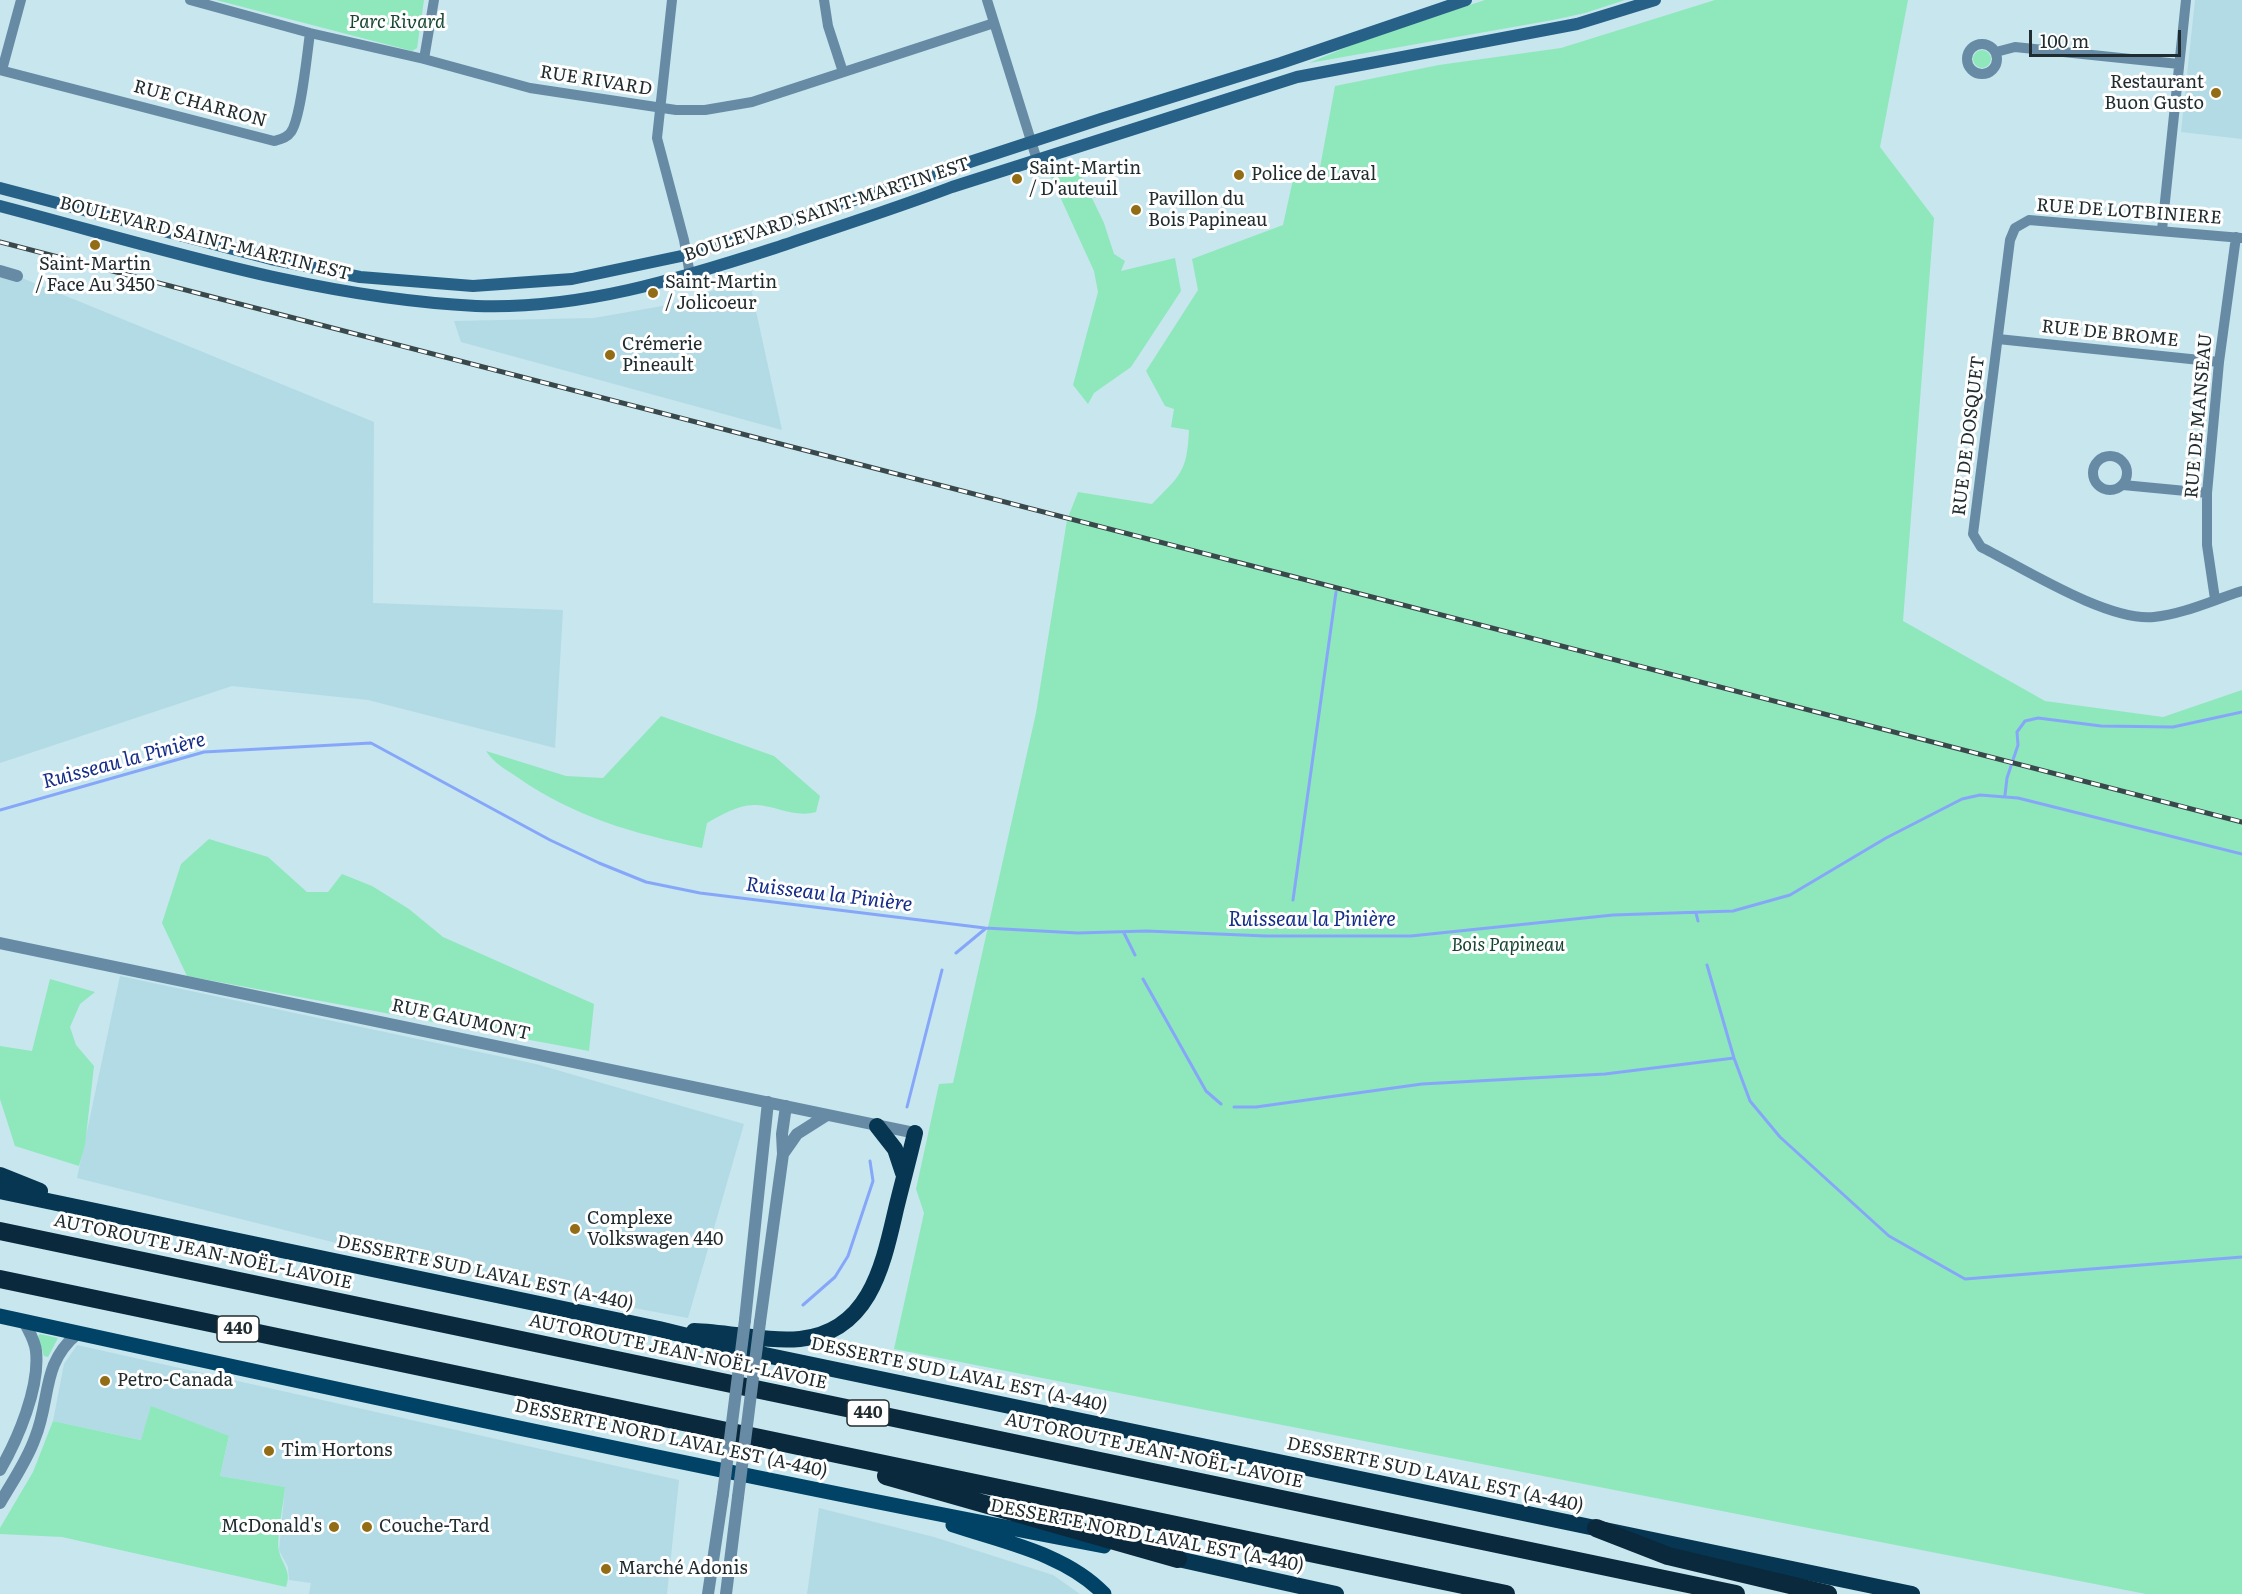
<!DOCTYPE html>
<html>
<head>
<meta charset="utf-8">
<style>
	body { margin:0 }
	#map { position:relative; width:2242px; height:1594px; overflow:hidden; background:#c7e6ee; font-family:Literata,serif }
	canvas { display:block }
	.scale { position:absolute; left:2029px; top:30px; width:152px; height:27px; box-sizing:border-box; border:3px solid #202c2f; border-top:0; padding-left:8px; font-size:18px; line-height:21px; white-space:nowrap; color:#202c2f; -webkit-text-stroke:4px #fff; paint-order:stroke }
</style>
</head>
<body>
<div id="map">
<canvas width="2242" height="1594"></canvas>
<div class="scale">100 m</div>
</div>
<script>
const context = document.querySelector('canvas').getContext('2d');
context.lineJoin = 'round';
function paint(path, color) { context.fillStyle = color; context.fill(path, 'evenodd'); }
function trace(path, color, width, dash) { context.strokeStyle = color; context.lineWidth = width; context.lineCap = dash ? 'butt' : 'round'; context.setLineDash(dash || []); context.stroke(path); }
function write(font, color, halo, rows, align = 'center') {
  context.font = font + ' Literata,serif'; context.lineWidth = 6; context.setLineDash([]); context.textBaseline = 'middle'; context.strokeStyle = halo; context.fillStyle = color; for (const [text, x, y, turn = 0] of rows) {
    context.save(); context.translate(x, y); context.rotate((+turn || 0) * Math.PI / 180); context.textAlign = isNaN(turn) ? turn : align; if (halo) context.strokeText(text, 0, 0); context.fillText(text, 0, 0); context.restore();
  }
}
const built = new Path2D(`
	M2195 0H2242V139L2181 132Z
	M0 271 17 276 374 422 373 603 563 610 555 748 368 700 232 686 0 763Z
	M749 279 782 430 461 342 454 321 594 318 668 305Z
	M120 976 536 1064 744 1124 688 1318 488 1281 77 1178Z
	M77 1345 679 1480 667 1594H309L311 1583 289 1580 288 1567 279 1550 285 1487 220 1476 229 1437 152 1407 142 1440 53 1421 64 1364Z
	M819 1508 934 1537 1053 1575 1080 1594H807Z`);
const green = new Path2D(`
	M216 0H424L417 48 412 51Z
	M1485 0H1625L1585 13 1553 20 1309 63 1366 39Z
	M1715 0H1908L1880 147 1934 218 1903 621 2045 701 2163 717 2242 690V1594H2146L894 1349 924 1213 916 1189 939 1084 953 1083 1036 713 1067 520 1078 492 1152 504C1180 475 1187 473 1189 430L1171 427 1174 409 1165 406 1146 371 1198 290 1192 259 1283 225 1294 175 1319 173 1335 86 1439 65 1561 48Z
	M1973 59a9 9 0 1 1 18 0a9 9 0 1 1-18 0Z
	M1077 167 1104 223 1114 254 1125 261 1121 271 1175 258 1181 291 1131 367 1094 393 1088 404 1073 385 1098 292 1094 271 1051 177Z
	M661 716 774 756 820 796 816 812C795 818 777 806 756 805 739 804 721 815 707 823L702 848C633 833 576 818 517 777 505 769 494 763 486 751L566 776 603 778Z
	M209 839 268 857 307 892H328L342 874 372 886 409 909 443 937 594 1004 589 1051 187 976 162 923 181 864Z
	M50 979 95 992 80 1004 70 1027 76 1045 94 1066 85 1145 79 1166 15 1146 0 1099V1046L32 1051Z
	M40 1334 58 1338 48 1357 44 1356 38 1336Z
	M151 1406 229 1436 220 1476 285 1487C284 1501 276 1539 279 1551 282 1565 292 1571 286 1587L62 1537 0 1534V1528L33 1472 53 1421 141 1440Z`);
const stream = new Path2D(`
	M2005 795 2007 778 2018 745 2017 732 2025 721 2038 718 2101 726 2173 727 2242 712
	M0 810 204 752 371 743 550 840 599 863 646 882 700 893 985 928 1078 933 1146 931 1266 936H1411L1613 915 1733 911 1790 895 1886 838 1962 799 1980 795 2018 798 2242 854
	M1293 900 1336 592
	M1696 913 1698 921
	M1124 933 1135 955
	M956 953 985 929
	M1707 965 1734 1058 1750 1101 1780 1137 1889 1236 1965 1279 2242 1257
	M1143 979 1206 1091 1221 1104
	M907 1107 942 970
	M1234 1107H1256L1422 1084 1605 1074 1734 1058
	M803 1305 835 1277 848 1256 873 1181 870 1161`);
const minor = new Path2D(`
	M190 0 310 33 424 59 530 88 676 110H705L752 102 994 23
	M672 0 657 138 684 240 690 275
	M824 0 828 26 843 72
	M987 0 1037 160
	M1967 59a15 15 0 1 1 30 0a15 15 0 1 1-30 0Z
	M1996 52 2015 47 2179 64
	M424 59 434 0
	M0 70 274 141C281 139 287 138 291 132 301 118 307 54 310 33
	M2 70 21 0
	M2162 230 2186 0
	M2242 238 2029 220 2015 228 2010 240 1973 534 1981 547C2023 568 2108 622 2154 617 2184 614 2213 600 2242 591
	M1998 339 2219 362
	M2093 473a17 17 0 1 1 34 0a17 17 0 1 1-34 0Z
	M2123 485 2207 493
	M2215 599 2207 545V493L2219 362 2236 237`);
const tertiary = new Path2D(`
	M0 271 17 276
	M0 943 915 1133
	M783 1154 797 1134 827 1115
	M745 1320 768 1102
	M760 1322 783 1154 782 1134 786 1106
	M0 1470C18 1439 40 1387 36 1351 35 1340 28 1330 24 1321
	M0 1503C12 1482 27 1461 35 1438 51 1399 41 1364 77 1334
	M708 1594 723 1494
	M726 1594 738 1497`);
const secondary = new Path2D(`
	M0 188 271 259 360 277 473 286 572 279 686 255 1101 119 1281 63 1466 0
	M0 206C157 247 313 298 476 306 579 310 679 279 775 248 834 228 894 209 952 187L1297 77 1577 24 1655 0`);
const primary = new Path2D(`
	M0 1316C367 1396 735 1476 1104 1546
	M953 1525C1004 1542 1066 1554 1104 1594`);
const trunk = new Path2D(`
	M877 1126 895 1149 903 1173
	M0 1175 40 1191
	M0 1191 659 1329 765 1355 1912 1594
	M694 1331C729 1332 766 1342 800 1339 870 1332 883 1265 896 1209 902 1184 909 1159 915 1133
	M1178 1559 1336 1594`);
const motorway = new Path2D(`
	M0 1231 1736 1594
	M0 1279 1506 1594
	M886 1476 1178 1559
	M1596 1528 1668 1556 1828 1594`);
const rail = new Path2D(`
	M0 242 2242 822`);
const tertiaryBridge = new Path2D(`
	M723 1494 745 1320
	M738 1497 760 1322`);
const markers = [
	[2216,93,6,"#926d15"],
	[1239,175,6,"#926d15"],
	[1017,179,6,"#926d15"],
	[1136,210,6,"#926d15"],
	[95,245,6,"#926d15"],
	[653,293,6,"#926d15"],
	[610,355,6,"#926d15"],
	[575,1229,6,"#926d15"],
	[105,1381,6,"#926d15"],
	[269,1451,6,"#926d15"],
	[334,1527,6,"#926d15"],
	[367,1527,6,"#926d15"],
	[606,1569,6,"#926d15"]
];
const shields = [
	[238,1329,42],
	[868,1413,42]
];
const shieldNames = [
	["440",238,1329],
	["440",868,1413]
];
const parkNames = [
	["Parc Rivard",397,23],
	["Bois Papineau",1508,946]
];
const streetNames = [
	["RUE RIVARD",596,81,9],
	["RUE CHARRON",200,104,15],
	["BOULEVARD SAINT-MARTIN EST",827,210,-18],
	["RUE DE LOTBINIERE",2129,212,4],
	["BOULEVARD SAINT-MARTIN EST",205,239,14],
	["RUE DE BROME",2110,334,6],
	["RUE DE MANSEAU",2199,416,-85],
	["RUE DE DOSQUET",1969,436,-83],
	["RUE GAUMONT",461,1020,12],
	["AUTOROUTE JEAN-NOËL-LAVOIE",203,1252,12],
	["DESSERTE SUD LAVAL EST (A-440)",485,1273,12],
	["AUTOROUTE JEAN-NOËL-LAVOIE",678,1352,12],
	["DESSERTE SUD LAVAL EST (A-440)",959,1375,12],
	["DESSERTE NORD LAVAL EST (A-440)",671,1439,12],
	["AUTOROUTE JEAN-NOËL-LAVOIE",1154,1451,12],
	["DESSERTE SUD LAVAL EST (A-440)",1435,1475,12],
	["DESSERTE NORD LAVAL EST (A-440)",1147,1536,11]
];
const poiNames = [
	["Restaurant",2204,83,"right"],
	["Buon Gusto",2204,104,"right"],
	["Saint-Martin",1029,169],
	["/ D'auteuil",1029,190],
	["Police de Laval",1251,175],
	["Pavillon du",1148,200],
	["Bois Papineau",1148,221],
	["Saint-Martin",95,265,"center"],
	["/ Face Au 3450",95,286,"center"],
	["Saint-Martin",665,283],
	["/ Jolicoeur",665,304],
	["Crémerie",622,345],
	["Pineault",622,366],
	["Complexe",587,1219],
	["Volkswagen 440",587,1240],
	["Petro-Canada",117,1381],
	["Tim Hortons",281,1451],
	["McDonald's",322,1527,"right"],
	["Couche-Tard",379,1527],
	["Marché Adonis",618,1569]
];
const waterNames = [
	["Ruisseau la Pinière",124,761,-15],
	["Ruisseau la Pinière",829,895,7],
	["Ruisseau la Pinière",1312,920]
];
paint(built, '#b3dbe5');
paint(green, '#8ee8bc');
trace(stream, '#86a7f9', 3);
trace(minor, '#678ba5', 10);
trace(tertiary, '#678ba5', 12);
trace(secondary, '#286187', 12);
trace(primary, '#004366', 15);
trace(trunk, '#063651', 16);
trace(motorway, '#0b293c', 18);
trace(rail, '#39484b', 5);
trace(rail, '#fff', 3, [9]);
trace(tertiaryBridge, '#678ba5', 12);
for (const [x, y, r, color] of markers) { const dot = new Path2D(); dot.arc(x, y, r, 0, 2 * Math.PI); context.fillStyle = color; context.fill(dot); trace(dot, '#fff', 2); }
for (const [x, y, w] of shields) { const box = new Path2D(); box.roundRect(x - w / 2, y - 13, w, 26, 4.5); context.fillStyle = '#fff'; context.fill(box); trace(box, '#202c2f', 1.5); }
write('bold 16px', '#202c2f', null, shieldNames);
write('italic 18px', '#174531', '#fff', parkNames);
write('18px', '#202c2f', '#fff', streetNames);
write('18px', '#202c2f', '#fff', poiNames, 'left');
write('italic 20px', '#152c88', '#fff', waterNames);
</script>
</body>
</html>
